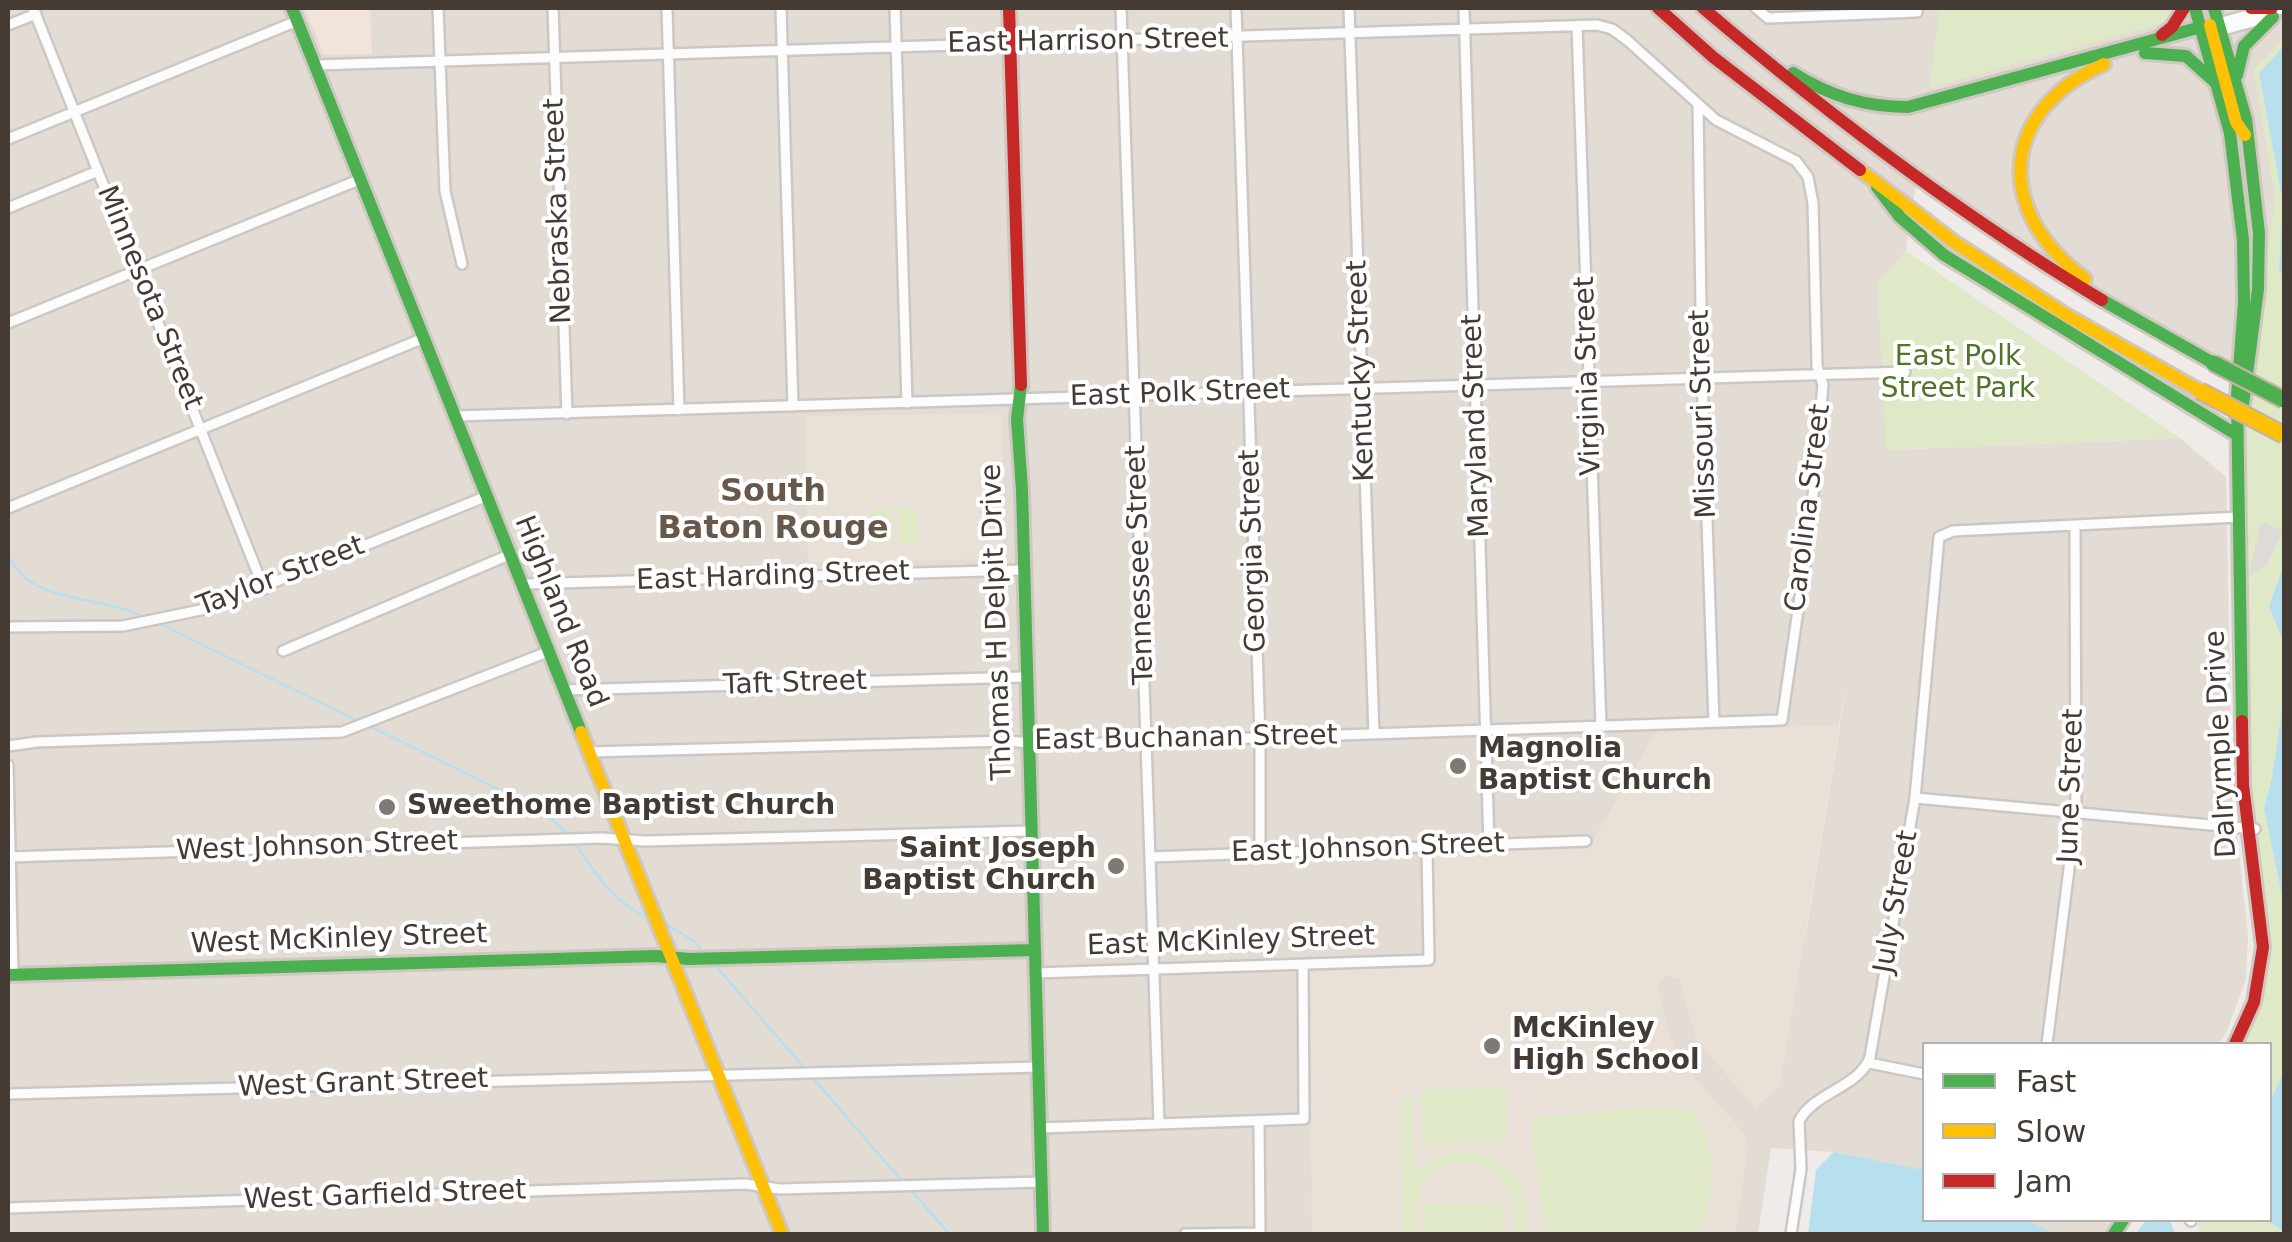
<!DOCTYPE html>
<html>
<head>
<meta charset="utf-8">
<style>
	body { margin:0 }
	#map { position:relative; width:2292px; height:1242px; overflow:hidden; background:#eeebe8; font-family:"DejaVu Sans",sans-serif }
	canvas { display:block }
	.frame { position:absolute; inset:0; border:10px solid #443b34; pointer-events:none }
	.legend { position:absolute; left:1922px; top:1042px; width:350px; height:180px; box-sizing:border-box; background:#fff; border:2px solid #b4b1ae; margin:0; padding:12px 18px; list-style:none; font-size:30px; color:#443b34 }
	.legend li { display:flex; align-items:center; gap:20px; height:50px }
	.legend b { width:50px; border:2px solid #b4b1ae }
</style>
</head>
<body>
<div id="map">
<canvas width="2292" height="1242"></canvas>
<div class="frame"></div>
<ul class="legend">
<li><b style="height:12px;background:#4caf50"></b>Fast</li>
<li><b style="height:12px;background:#ffc107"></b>Slow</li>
<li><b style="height:12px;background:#c62828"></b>Jam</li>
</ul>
</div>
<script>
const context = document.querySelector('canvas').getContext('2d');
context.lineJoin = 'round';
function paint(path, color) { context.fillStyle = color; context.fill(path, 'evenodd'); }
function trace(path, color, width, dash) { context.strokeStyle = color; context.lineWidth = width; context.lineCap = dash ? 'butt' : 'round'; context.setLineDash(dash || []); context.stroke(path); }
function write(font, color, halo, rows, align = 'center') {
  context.font = font + ' "DejaVu Sans",sans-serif'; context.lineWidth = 8; context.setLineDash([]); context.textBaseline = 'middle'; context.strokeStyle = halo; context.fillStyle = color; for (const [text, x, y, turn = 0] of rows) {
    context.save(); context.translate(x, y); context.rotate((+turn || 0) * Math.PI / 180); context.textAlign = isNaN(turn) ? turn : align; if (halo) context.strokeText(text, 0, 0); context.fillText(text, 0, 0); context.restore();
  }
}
const residential = new Path2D(`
	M8 8H2284V392L2180 345 1917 177 1906 251 1878 284 1887 450 2180 438 2226 477 2232 789 2248 936 2246 979 2226 1033 2218 1044H1924V1170L1834 1152 1771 1148 1758 1234H8ZM1846 687 1806 935 1805 936 1839 725Z
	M2020 1220H2112L2103 1234H2049Z`);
const commercial = new Path2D(`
	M305 8H370L372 54 324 55Z`);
const education = new Path2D(`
	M1002 413 1004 559 808 562 805 416Z
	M1839 725 1780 1086 1755 1108 1696 1039 1679 978 1665 976 1658 985 1667 1027 1682 1064 1744 1133 1748 1150 1735 1234H1312L1309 972 1434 966 1433 853 1588 849 1656 732Z`);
const green = new Path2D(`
	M1940 8H2218L1929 88Z
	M2284 37V1234H2199L2198 1220H2270V1044H2232L2261 969 2247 828 2238 494 2275 195 2254 70Z
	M1906 251 2180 438 1886 450 1878 284Z
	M891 507 893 543 874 544 873 508Z
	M917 507 918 543 899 544 898 508Z
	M1506 1089 1507 1144 1422 1145 1421 1090Z
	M1401 1098H1413L1414 1174C1445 1144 1500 1141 1521 1187 1528 1202 1527 1218 1527 1234H1514C1514 1222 1516 1207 1511 1195 1499 1160 1448 1151 1426 1180 1413 1196 1416 1216 1416 1234H1403Z
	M1665 1106 1692 1110C1719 1144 1717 1199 1696 1234H1546L1531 1125 1538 1118Z
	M1503 1202 1504 1234H1425L1424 1204Z`);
const parking = new Path2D(`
	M2261 522 2283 531 2266 566 2249 575Z`);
const water = new Path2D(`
	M2284 46V274L2279 272 2283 203 2259 73Z
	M2284 564V643L2269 607Z
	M2284 698V905L2264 808 2272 778Z
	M2284 1072V1232L2267 1220 2270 1101Z
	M1834 1152 1924 1170V1220H2026L2056 1234H1808L1816 1170Z
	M2147 1220H2170L2175 1234H2135Z`);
const stream = new Path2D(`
	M8 557C14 564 21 576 29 581 64 603 109 599 144 617
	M156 622 360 722
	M367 725 543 811 570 836
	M574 842C597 875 613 904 652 919
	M664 923 694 941 705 954
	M714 964 807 1071
	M812 1077 902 1181
	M911 1190 949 1234`);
const street = new Path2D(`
	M33 8 264 589
	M438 8 445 191 462 264
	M553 8 567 414
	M667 8 679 410
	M781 8 793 406
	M895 8 907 403
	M1121 8 1159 1123
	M1236 8 1260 738V854
	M1349 8 1374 734
	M1464 8 1489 845
	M1756 8 1768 18 1917 12V8
	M2215 24 2272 8 2284 10
	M8 25 36 14
	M1577 26 1601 726
	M2215 32 2268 18
	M315 65 1597 25 1612 29 1627 40 1716 120 1796 161 1808 177 1813 203 1817 366 1823 385 1810 528 1782 720 1045 745 1009 741 589 752
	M1698 106 1702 377 1714 722
	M8 139 297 21
	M8 208 98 171
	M8 323 361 179
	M455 416 1905 372
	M8 508 424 338
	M523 584 1022 570
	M8 627 123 626 210 608 487 496
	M283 651 511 554
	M564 690 1025 677
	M8 746 37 742 342 732 550 651
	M8 765 13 975
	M1915 798 2255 829
	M9 857 601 838 645 841 1030 831
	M1151 857 1586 841
	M1035 973 1429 960 1427 848
	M2047 1044 2076 813 2075 526
	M1869 1063 1924 1074
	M8 1094 1038 1067
	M1259 1121 1260 1234
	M1040 1128 1304 1119 1303 966
	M8 1208 745 1184 780 1189 1042 1182
	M2190 1220 2191 1221
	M1185 1234 1260 1233
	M1791 1234 1801 1169 1799 1121C1814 1092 1860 1087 1870 1057L1915 798 1939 537 1953 531 2239 517`);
const fast = new Path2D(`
	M292 8 581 732
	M2195 8 2230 133 2243 240 2244 303 2237 396 2242 721
	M2214 8 2246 119 2259 233 2258 289 2242 413
	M2145 53 2186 56 2216 83
	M1793 73C1830 96 1865 107 1908 107L2201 27
	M2237 75 2244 46 2273 17
	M1877 187 1900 217 1944 255 2237 435
	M2102 300 2213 363
	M1021 385 1017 419 1022 490 1043 1234
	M8 975 656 956 689 959 1034 950
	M2114 1234 2123 1220`);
const slow = new Path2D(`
	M2210 25 2236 122 2245 135
	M1860 170 1954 242 2066 315 2200 391
	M2085 279C1994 211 1998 112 2104 64
	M581 732 782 1234`);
const jam = new Path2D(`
	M1009 8 1021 385
	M1658 8 1713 57 1860 170
	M1703 8C1829 115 1960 215 2102 300
	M2251 8H2272
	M2162 35 2172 27 2184 8
	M2235 1044 2254 1002 2263 947 2243 785 2242 721`);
const fastBridge = new Path2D(`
	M2213 363 2284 400`);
const slowBridge = new Path2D(`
	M2200 391 2284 435`);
const markers = [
	[1458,766,10,"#807973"],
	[387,807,10,"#807973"],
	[1116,866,10,"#807973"],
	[1492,1046,10,"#807973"]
];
const streetNames = [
	["East Harrison Street",1088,42,-1],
	["Nebraska Street",559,211,-92],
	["Minnesota Street",149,298,68],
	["Kentucky Street",1362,371,-92],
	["Virginia Street",1589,376,-92],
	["East Polk Street",1180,394,-2],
	["Missouri Street",1704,414,-92],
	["Maryland Street",1477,426,-92],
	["Carolina Street",1809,508,-83],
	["Georgia Street",1254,551,-92],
	["Tennessee Street",1141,565,-92],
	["Taylor Street",281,577,-21],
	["East Harding Street",773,577,-2],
	["Highland Road",560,612,68],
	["Thomas H Delpit Drive",998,622,-92],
	["Taft Street",795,684,-2],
	["East Buchanan Street",1186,739,-1],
	["Dalrymple Drive",2222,744,-93],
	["June Street",2072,786,-88],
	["West Johnson Street",317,847,-2],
	["East Johnson Street",1368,849,-2],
	["July Street",1897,902,-80],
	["West McKinley Street",339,940,-2],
	["East McKinley Street",1231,942,-2],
	["West Grant Street",363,1084,-2],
	["West Garfield Street",385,1196,-2]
];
const parkNames = [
	["East Polk",1958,358],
	["Street Park",1958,390]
];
const poiNames = [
	["Magnolia",1478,750],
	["Baptist Church",1478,782],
	["Sweethome Baptist Church",407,807],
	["Saint Joseph",1096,850,"right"],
	["Baptist Church",1096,882,"right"],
	["McKinley",1512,1030],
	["High School",1512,1062]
];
const quarterNames = [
	["South",773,493],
	["Baton Rouge",773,530]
];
paint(residential, '#e3dcd5');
paint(commercial, '#f2e4da');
paint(education, '#e9e1d7');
paint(green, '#e0e9c7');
paint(parking, '#dddad7');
paint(water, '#b7dfee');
trace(stream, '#b7dfee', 2.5);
trace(street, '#cbc7c4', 14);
trace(fast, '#cfc8c0', 18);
trace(slow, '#cfc8c0', 18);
trace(jam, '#cfc8c0', 18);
trace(street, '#fcfcfc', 9);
trace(fast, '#4caf50', 12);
trace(slow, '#ffc107', 12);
trace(jam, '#c62828', 12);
trace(fastBridge, '#c6b4a3', 20, []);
trace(slowBridge, '#c6b4a3', 20, []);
trace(fastBridge, '#4caf50', 15);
trace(slowBridge, '#ffc107', 15);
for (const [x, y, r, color] of markers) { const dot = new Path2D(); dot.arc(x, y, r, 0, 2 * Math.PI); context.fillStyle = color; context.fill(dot); trace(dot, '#fff', 4); }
write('28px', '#443b34', '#fff', streetNames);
write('28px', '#507528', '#fff', parkNames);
write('bold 28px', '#443b34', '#fff', poiNames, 'left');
write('bold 32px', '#67584b', '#fff', quarterNames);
</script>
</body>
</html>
